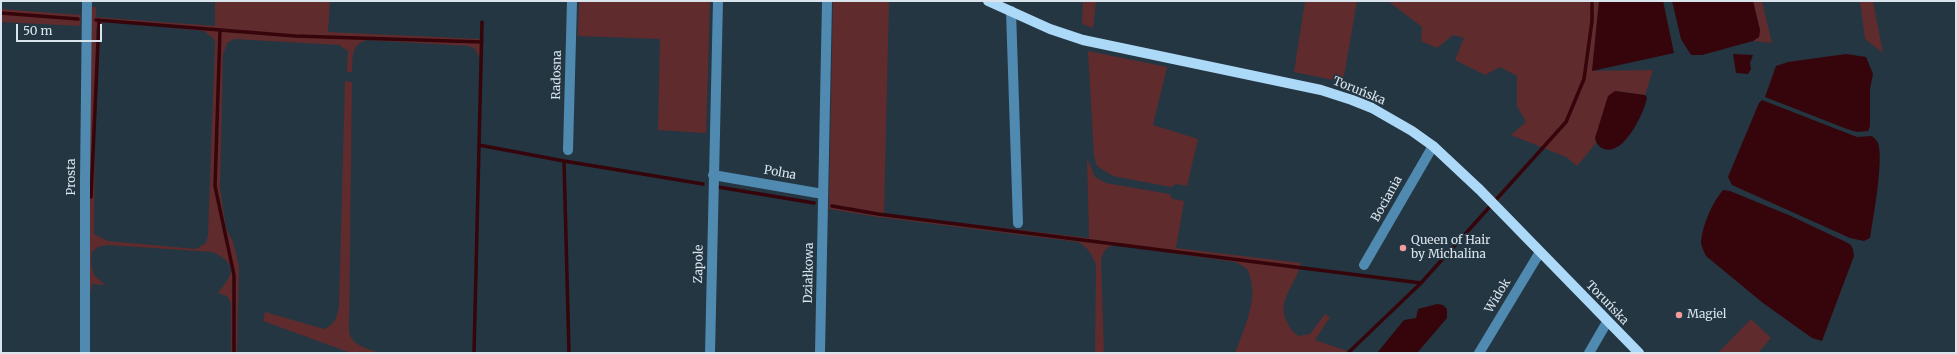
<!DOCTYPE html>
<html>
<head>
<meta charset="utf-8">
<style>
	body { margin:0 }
	#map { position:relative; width:1957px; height:354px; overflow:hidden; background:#243642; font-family:Merriweather,serif }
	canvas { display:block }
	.frame { position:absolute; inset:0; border:2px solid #d9e4ec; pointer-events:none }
	.scale { position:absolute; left:16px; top:24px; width:86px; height:18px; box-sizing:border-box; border:2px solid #d9e4ec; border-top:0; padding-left:5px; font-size:12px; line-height:14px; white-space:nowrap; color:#d9e4ec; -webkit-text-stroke:3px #243642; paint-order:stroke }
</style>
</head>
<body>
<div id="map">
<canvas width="1957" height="354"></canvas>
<div class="frame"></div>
<div class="scale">50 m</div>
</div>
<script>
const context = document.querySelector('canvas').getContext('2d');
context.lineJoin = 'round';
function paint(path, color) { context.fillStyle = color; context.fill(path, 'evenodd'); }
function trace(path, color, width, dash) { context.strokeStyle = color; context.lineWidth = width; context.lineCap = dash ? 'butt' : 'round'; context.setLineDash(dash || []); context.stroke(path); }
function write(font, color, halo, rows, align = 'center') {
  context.font = font + ' Merriweather,serif'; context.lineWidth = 3.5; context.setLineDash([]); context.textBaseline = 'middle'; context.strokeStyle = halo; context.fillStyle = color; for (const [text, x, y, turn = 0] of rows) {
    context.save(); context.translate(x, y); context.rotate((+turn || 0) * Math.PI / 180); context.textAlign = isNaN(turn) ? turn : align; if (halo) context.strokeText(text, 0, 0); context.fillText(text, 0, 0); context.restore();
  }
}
const green = new Path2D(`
	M215 1H330L328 32 480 39V58L475 49 469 46 367 40C350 45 353 57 352 72H347L348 51 339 45 234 39 227 43 223 55 220 188 226 228 233 242 239 266 237 353H231V303L227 296 218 293C233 274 239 265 213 252L108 245 98 247 92 252 91 264 94 275 105 285 92 284 90 294 88 283 91 7H96V17L215 26ZM105 21 204 31 215 40 208 235 206 243 196 249 108 241 94 234 96 28Z
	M579 1H710L706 133 658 130 660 39 578 36Z
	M833 1H889L884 214 1089 238 1087 158 1095 177 1106 183 1169 194 1173 199 1184 201 1176 248 1301 263C1297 283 1277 299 1286 320 1290 328 1292 332 1299 336L1310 334 1325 314 1330 317 1315 340 1353 353H1235C1244 329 1260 297 1248 271 1246 267 1239 264 1235 262L1115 245C1106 247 1104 250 1101 259L1104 353H1095L1096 265C1092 255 1088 247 1078 242L878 217 829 209Z
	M1083 1H1096L1093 28 1082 24Z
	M1305 1H1357L1343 82 1294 72Z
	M1388 1H1599L1592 71 1653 70 1645 95 1615 91 1595 138 1596 143 1577 166 1566 157 1511 135 1526 122 1517 106V76L1500 67 1485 75 1455 60 1464 38 1453 35 1437 48 1421 41 1422 27Z
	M1753 1H1762L1772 43 1753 41 1759 37 1760 30Z
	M1860 1H1873L1883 53 1865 39Z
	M1 9 81 15 80 26 1 22Z
	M1088 51 1167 67 1153 125 1198 139 1187 186 1176 184 1171 187 1113 176 1097 166 1094 156Z
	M345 81 352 82 349 331C351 346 367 348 379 353H351L263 321 265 312 324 329C335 325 337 317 339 306Z
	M1751 319 1771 338 1758 353H1718Z`);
const water = new Path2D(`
	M1599 1H1663L1674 53 1592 71Z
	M1672 1H1753L1760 30 1759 37 1753 41 1702 55H1691L1681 39Z
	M1733 54 1753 55 1750 63 1751 69 1748 74 1736 73Z
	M1846 54 1866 57 1873 74 1870 89V126L1868 131 1857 132 1847 129 1765 97 1776 66 1788 62Z
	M1615 91 1645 95 1647 98C1644 113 1624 156 1604 149 1599 147 1596 143 1595 138L1608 96Z
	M1762 100 1857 137 1872 136C1874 138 1877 140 1878 143 1884 159 1873 219 1870 238L1864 241 1850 238 1732 185 1728 177 1759 103Z
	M1723 190 1730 191 1791 216 1850 244 1853 249 1854 256 1822 341 1812 338 1763 303 1706 256C1704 251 1701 247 1701 241 1703 224 1712 203 1723 190Z
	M1437 304 1443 305 1447 309V318L1417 353H1377L1404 320 1416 318 1418 309Z`);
const stream = new Path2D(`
	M1 13 78 19
	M96 20 295 36 482 42
	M220 30 215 186 234 275V353
	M479 145 564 161 569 353
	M564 161 703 184
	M718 187 814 203
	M91 197 99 20
	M832 206 878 214 1421 283
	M474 353 482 22
	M1348 353 1421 283 1566 122 1584 79 1592 21V1`);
const minor = new Path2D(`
	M1011 11 1018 223
	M568 150 572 1
	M713 175 823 194
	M1364 265 1433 146
	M85 353V179L87 1
	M710 353 718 1
	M820 353 827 1
	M1479 353 1540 252
	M1589 353 1607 322`);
const major = new Path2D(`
	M988 1 1050 29 1083 40 1321 90 1352 100 1372 108 1412 131 1433 146 1480 190 1639 353`);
const markers = [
	[1403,248,4,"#f59b9c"],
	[1679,315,4,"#f59b9c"]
];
const streetNames = [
	["Radosna",557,75,-89],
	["Toruńska",1359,91,22],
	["Polna",780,173,10],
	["Prosta",72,177,-90],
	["Bociania",1387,199,-61],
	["Zapole",699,264,-89],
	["Działkowa",809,273,-89],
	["Widok",1498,296,-59],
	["Toruńska",1607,303,46]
];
const poiNames = [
	["Queen of Hair",1411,241],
	["by Michalina",1411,255],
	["Magiel",1687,315]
];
paint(green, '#602b2d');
paint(water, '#35050b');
trace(stream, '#35050b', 3.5);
trace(minor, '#518ab0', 10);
trace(major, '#add9f8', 10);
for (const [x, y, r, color] of markers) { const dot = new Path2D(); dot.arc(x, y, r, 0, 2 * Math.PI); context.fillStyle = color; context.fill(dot); trace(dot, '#243642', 1.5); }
write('12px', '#d9e4ec', '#243642', streetNames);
write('12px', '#d9e4ec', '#243642', poiNames, 'left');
</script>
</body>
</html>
